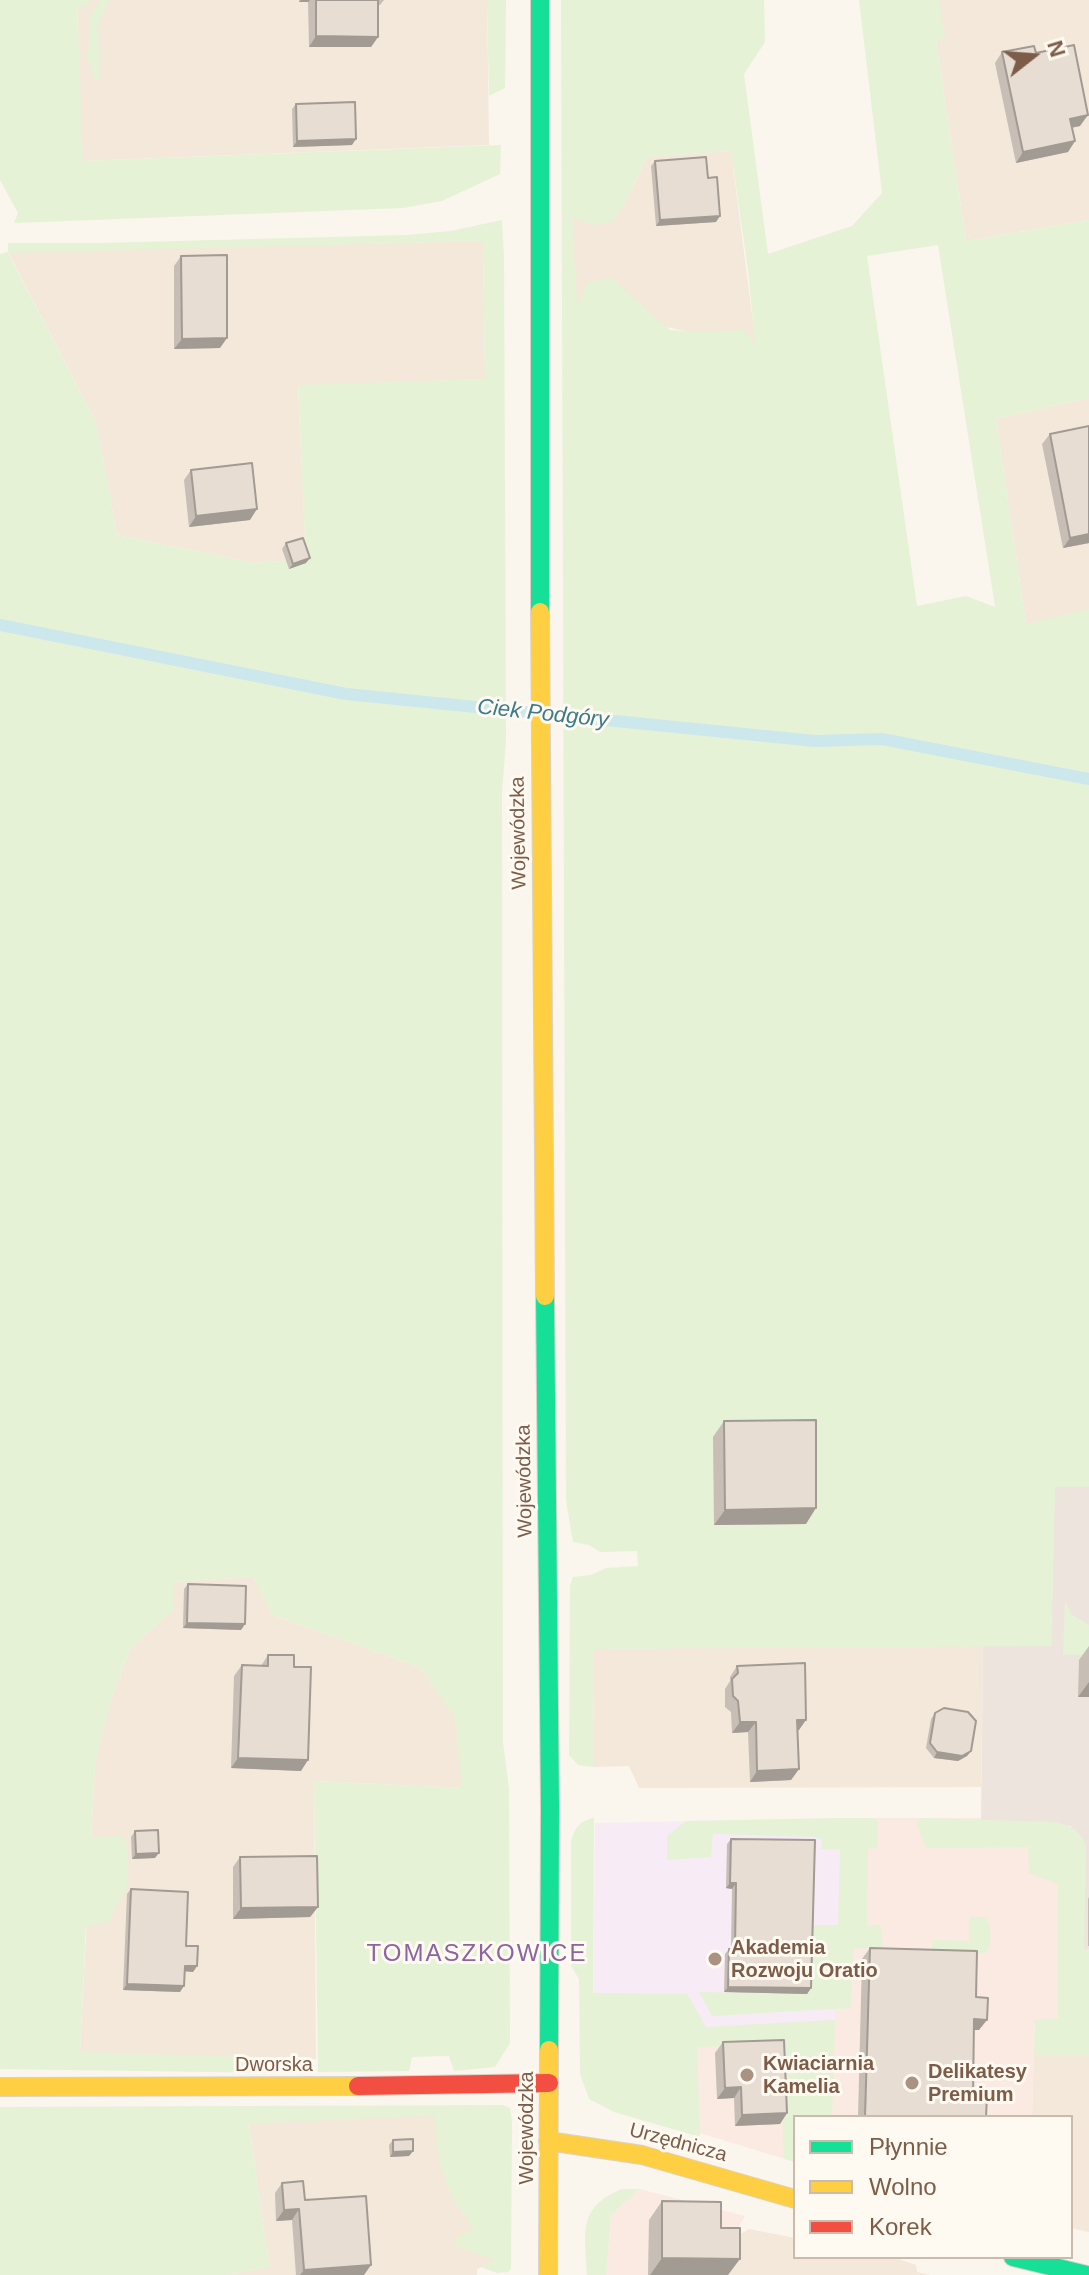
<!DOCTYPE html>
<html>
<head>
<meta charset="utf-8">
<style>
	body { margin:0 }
	#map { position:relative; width:1089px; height:2275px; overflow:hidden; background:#faf5ed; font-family:Helvetica,sans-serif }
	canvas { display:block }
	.legend { position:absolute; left:793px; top:2115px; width:280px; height:144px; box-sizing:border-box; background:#fffaf1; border:2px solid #cbbbad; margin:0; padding:10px 14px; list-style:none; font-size:24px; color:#7d5c48 }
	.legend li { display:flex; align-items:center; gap:16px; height:40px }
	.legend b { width:40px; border:2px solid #cbbbad }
	.north { position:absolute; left:993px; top:16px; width:80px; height:80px; -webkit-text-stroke:6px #fffaf1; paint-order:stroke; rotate:73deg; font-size:22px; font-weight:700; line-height:32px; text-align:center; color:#7d5c48 }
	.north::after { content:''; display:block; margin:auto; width:28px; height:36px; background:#7d5c48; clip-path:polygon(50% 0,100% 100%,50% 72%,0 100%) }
</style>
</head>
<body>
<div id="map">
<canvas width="1089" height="2275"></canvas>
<ul class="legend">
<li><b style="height:10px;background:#16e098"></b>Płynnie</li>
<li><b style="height:10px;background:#ffcf43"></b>Wolno</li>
<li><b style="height:10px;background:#f24e42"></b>Korek</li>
</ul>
<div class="north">N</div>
</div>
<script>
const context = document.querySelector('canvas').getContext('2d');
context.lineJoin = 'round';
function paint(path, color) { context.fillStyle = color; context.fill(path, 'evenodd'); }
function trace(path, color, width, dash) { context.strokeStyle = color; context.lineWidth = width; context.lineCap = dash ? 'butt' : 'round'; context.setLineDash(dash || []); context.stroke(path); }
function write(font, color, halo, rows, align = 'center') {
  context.font = font + ' Helvetica,sans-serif'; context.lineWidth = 6; context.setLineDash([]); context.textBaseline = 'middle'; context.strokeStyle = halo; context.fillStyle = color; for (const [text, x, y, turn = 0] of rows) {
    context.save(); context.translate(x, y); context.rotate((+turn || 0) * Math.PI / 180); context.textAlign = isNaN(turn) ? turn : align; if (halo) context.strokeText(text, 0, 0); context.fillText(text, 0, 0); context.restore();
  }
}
const residential = new Path2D(`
	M77 0H487L489 145 82 161Z
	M930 0H1089V220L966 241Z
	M731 151 756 346 576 308 572 216 592 225 624 205 647 157Z
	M483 241 485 379 298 386 306 559 255 563 117 535 96 422 8 252Z
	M1089 398V736L1026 624 996 419Z
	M253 1577 272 1615 419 1667 455 1716 463 1788 314 1781 316 2059 80 2053 95 1763 110 1703 130 1649 173 1610 172 1582Z
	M983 1644 981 1787 639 1788 629 1766 593 1767 594 1649Z
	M1089 2019V2232L1071 2228V2117H1032L1035 2020Z
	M493 2112 497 2260 477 2269V2275H227L269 2267 249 2123Z
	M749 2229 795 2238V2257H892L916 2265 917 2272 930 2275H726L731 2240Z`);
const commercial = new Path2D(`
	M841 1818H981L1053 1822 1069 2019 1035 2020 1032 2117H795V2162L693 2131 688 2028Z
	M639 2189 745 2216 727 2247 726 2275H606L611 2215Z`);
const industrial = new Path2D(`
	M1055 1478 1089 1479V2019L1071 1826 981 1820 983 1644 1051 1645Z`);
const education = new Path2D(`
	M841 1818 835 2020 689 2028 592 2097 595 1823Z`);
const green = new Path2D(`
	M0 0H91L84 7 77 8 83 161 501 145 500 174 442 201 403 208 14 223 18 213 0 180Z
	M100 0H109L97 27 100 39 99 80 95 79 86 55 89 47 90 16Z
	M487 0H506L505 88 489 96Z
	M561 0H764L765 42 744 74 768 254 852 226 882 193 859 0H939L945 39 936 41 966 241 1089 220V398L996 419 1026 624 1089 609V1487H1055L1051 1646 594 1649 593 1767 578 1765 569 1755 570 1586 573 1577 591 1575 606 1568 638 1566 637 1551 600 1552 589 1545 573 1542 566 1500ZM731 151 748 270 755 344 744 330 701 332 670 330 612 278 588 282 577 306 572 217 592 225 612 222 624 205 647 157ZM938 245 995 606V607L966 596 917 606 867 256Z
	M502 220 504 258 506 740 502 793 503 1742 509 1789 510 2043 495 2067 454 2071 449 2056 412 2057 409 2071 318 2072 314 1781 462 1788 455 1717 419 1667 272 1615 253 1577 173 1582V1610L130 1649 110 1703 95 1763 91 1837 121 1836 128 1843 127 1887 108 1922 86 1927 80 2052 281 2058 279 2073 0 2069V254L8 252V243H102L407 235 451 231ZM483 241 485 379 298 385 306 559 255 563 117 535 96 422 8 253Z
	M1065 1602 1072 1615 1089 1625V1655H1063Z
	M594 1818 593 1993 687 1994 706 2027 835 2020 832 2117H795V2162L784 2159 779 2045 697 2047 700 2137 614 2112 589 2099 580 2074 579 1979 571 1966V1841C576 1827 579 1821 594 1818Z
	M841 1818H873L878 1821 877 1848 868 1849 867 1925H880L883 1949 853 1948 851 2008 712 2016 699 1992 807 1994 809 1925H838L840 1849H821L822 1840 817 1837 713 1834 711 1857 667 1860V1836L686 1821Z
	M923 1818 1053 1822C1070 1824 1081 1831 1086 1847L1084 1949H1089V2055H1034L1035 2020 1058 2018V1884L1029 1873 1028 1847 926 1848 916 1822Z
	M969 1917H986C992 1925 992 1945 986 1953L932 1952V1940L969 1941Z
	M503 2105 510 2108 512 2121 511 2269 508 2272 497 2273 481 2267 496 2260 454 2245 459 2235 470 2233 471 2224 453 2200 440 2165 434 2115 249 2124 269 2267 227 2275H0V2107Z
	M622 2189H639L611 2215 606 2275H587C585 2233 577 2207 622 2189Z`);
const stream = new Path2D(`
	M0 625 346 694 815 741 882 739 1089 779`);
const fast = new Path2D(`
	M540 0V612
	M545 1296 550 1808 549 2050
	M1013 2257 1087 2275`);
const slow = new Path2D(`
	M540 612 545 1296
	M0 2087 358 2086
	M548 2141 642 2155 795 2199
	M548 2275 549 2050`);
const jam = new Path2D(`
	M358 2086 549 2083`);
const wall = new Path2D(`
	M299 0H384L380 5H378V37L371 47H309L308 2H299Z
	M1002 52 1036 53 1080 126 1072 128 1075 141 1068 152 1016 163 995 63Z
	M296 104 352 145 293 147 292 109Z
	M655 161 708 178 716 222 656 226 651 166Z
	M181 256 220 348 174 349V266Z
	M1089 426V543L1063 548 1042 444 1050 434Z
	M191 470 250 520 189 527 184 480Z
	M286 543 306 563 289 569 282 549Z
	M724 1421 806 1524 714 1525 713 1437Z
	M188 1584 245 1624 241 1630 183 1628 184 1589Z
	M1089 1646V1697H1078L1079 1660Z
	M268 1655 294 1667 301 1771 231 1768 234 1676 242 1665 261 1666Z
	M737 1666 799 1730 797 1731 799 1769 791 1780 750 1782 748 1732 732 1733 731 1712 725 1707V1689L730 1681V1677Z
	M935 1713 971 1751 967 1756 958 1761 934 1758 926 1748 931 1719Z
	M135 1831 155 1858 132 1859 131 1837Z
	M731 1839 811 1988 807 1994 724 1992 725 1954 729 1949H731L732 1889 726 1888 727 1844Z
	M240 1857 318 1907 310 1917 233 1919V1867Z
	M131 1889 186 1946 197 1966 193 1972 185 1971 180 1992 123 1990 127 1894Z
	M1089 1897V1946H1088V1899Z
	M870 1948 976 1997 979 2030H974L973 2096 986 2117H858L862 1959Z
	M723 2042 787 2113 780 2124 735 2126 734 2098 717 2099 715 2053Z
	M393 2140 413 2151 409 2156 390 2157 389 2145Z
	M282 2183 305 2200 364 2275H296L292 2220 276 2221 275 2193Z
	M662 2201 721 2228 728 2275H648L649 2220Z`);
const shadedWall = new Path2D(`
	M301 0H310L308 2H299Z
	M316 36 378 37 371 47H309Z
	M1088 115 1080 126 1063 129 1070 119Z
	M356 139 352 145 293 147 297 141Z
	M1075 141 1068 152 1016 163 1023 152Z
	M720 216 716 222 656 226 660 220Z
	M227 338 220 348 174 349 182 339Z
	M257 509 250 520 189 527 196 516Z
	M1089 534V543L1063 548 1070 538Z
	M310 558 306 563 289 569 293 564Z
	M816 1508 806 1524 714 1525 725 1510Z
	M187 1623 245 1624 241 1630 183 1628Z
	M1089 1682V1697H1078Z
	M797 1720H806L799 1730 789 1731Z
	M740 1722H756L748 1732 732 1733Z
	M971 1751 967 1756 958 1761 934 1758 937 1752Z
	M238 1758 308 1760 301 1771 231 1768Z
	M799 1769 791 1780 750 1782 757 1771Z
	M159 1853 155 1858 132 1859 136 1854Z
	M730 1883H736L732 1889 726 1888Z
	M318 1907 310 1917 233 1919 241 1908Z
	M185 1966H197L193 1972 181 1971Z
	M127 1984 184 1986 180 1992 123 1990Z
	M728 1987 811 1988 807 1994 724 1992Z
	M974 2019 987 2020 979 2030H967Z
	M741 2087 734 2098 717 2099 725 2088Z
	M787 2113 780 2124 735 2126 742 2115Z
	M413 2151 409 2156 390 2157 393 2152Z
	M299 2209 292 2220 276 2221 284 2210Z
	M662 2258 740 2259 728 2275H650Z
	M371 2265 364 2275H300L304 2270Z`);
const building = new Path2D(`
	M316 0H378V37L316 36Z
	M1074 45 1088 115 1070 119 1075 141 1023 152 1002 52 1034 46 1036 53Z
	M355 102 356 139 297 141 296 104Z
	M706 157 708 178 717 177 720 216 660 220 655 161Z
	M227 255V338L182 339 181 256Z
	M1089 426V534L1070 538 1050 434Z
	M252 463 257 509 196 516 191 470Z
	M303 538 310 558 293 564 286 543Z
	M816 1420V1508L725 1510 724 1421Z
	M188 1584 246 1586 245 1624 187 1623Z
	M268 1655H294V1667H311L308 1760 238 1758 242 1665 268 1666Z
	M805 1663 806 1720H797L799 1769 757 1771 756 1722H740L738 1701 733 1696 732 1679 738 1673 737 1666Z
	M944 1708 968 1712 976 1721 971 1751 962 1756 937 1752 930 1743 935 1713Z
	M158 1830 159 1853 136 1854 135 1831Z
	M731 1839 815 1840 811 1988 728 1987 729 1949H735L736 1883H730Z
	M317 1856 318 1907 241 1908 240 1857Z
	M131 1889 188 1892 186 1946H198L197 1966H185L184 1986 127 1984Z
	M870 1948 977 1951 976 1997 988 1998 987 2020 974 2019 973 2096H987L986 2117H865Z
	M784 2040 787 2113 742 2115 741 2087 725 2088 723 2042Z
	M413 2139V2151L393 2152V2140Z
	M303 2181 305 2200 366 2196 371 2265 304 2270 299 2209 284 2210 282 2183Z
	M662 2201 721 2202V2228H740V2259L662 2258Z`);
const markers = [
	[715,1959,8,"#a99282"],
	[747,2075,8,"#a99282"],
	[912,2083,8,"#a99282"]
];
const streetNames = [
	["Wojewódzka",519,833,-91],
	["Wojewódzka",525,1481,-91],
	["Dworska",274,2065],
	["Wojewódzka",527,2128,-90],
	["Urzędnicza",678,2143,15]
];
const poiNames = [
	["Akademia",731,1948],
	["Rozwoju Oratio",731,1971],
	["Kwiaciarnia",763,2064],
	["Kamelia",763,2087],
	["Delikatesy",928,2072],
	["Premium",928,2095]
];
const waterNames = [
	["Ciek Podgóry",543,714,6]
];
const quarterNames = [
	["TOMASZKOWICE",477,1954]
];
paint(residential, '#f3e8da');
paint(commercial, '#faeae1');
paint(industrial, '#ede5dd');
paint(education, '#f7ecf5');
paint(green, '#e5f2d6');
trace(stream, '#cce8ec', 12);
trace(fast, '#dad2c9', 20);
trace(slow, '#dad2c9', 20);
trace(jam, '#dad2c9', 20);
trace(fast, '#16e098', 18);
trace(slow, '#ffcf43', 18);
trace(jam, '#f24e42', 18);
paint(wall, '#c7beb5');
paint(shadedWall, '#a29b94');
paint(building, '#e7ddd3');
trace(building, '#a29b94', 2);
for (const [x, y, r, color] of markers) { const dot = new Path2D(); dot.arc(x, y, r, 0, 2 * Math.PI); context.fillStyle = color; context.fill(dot); trace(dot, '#fffaf1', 3); }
write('20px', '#7d5c48', '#fffaf1', streetNames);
write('bold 20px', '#7d5c48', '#fffaf1', poiNames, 'left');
write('italic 22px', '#3b7b8b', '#fffaf1', waterNames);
context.letterSpacing = '2px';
write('24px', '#8d64a0', '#fffaf1', quarterNames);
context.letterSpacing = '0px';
</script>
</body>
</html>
